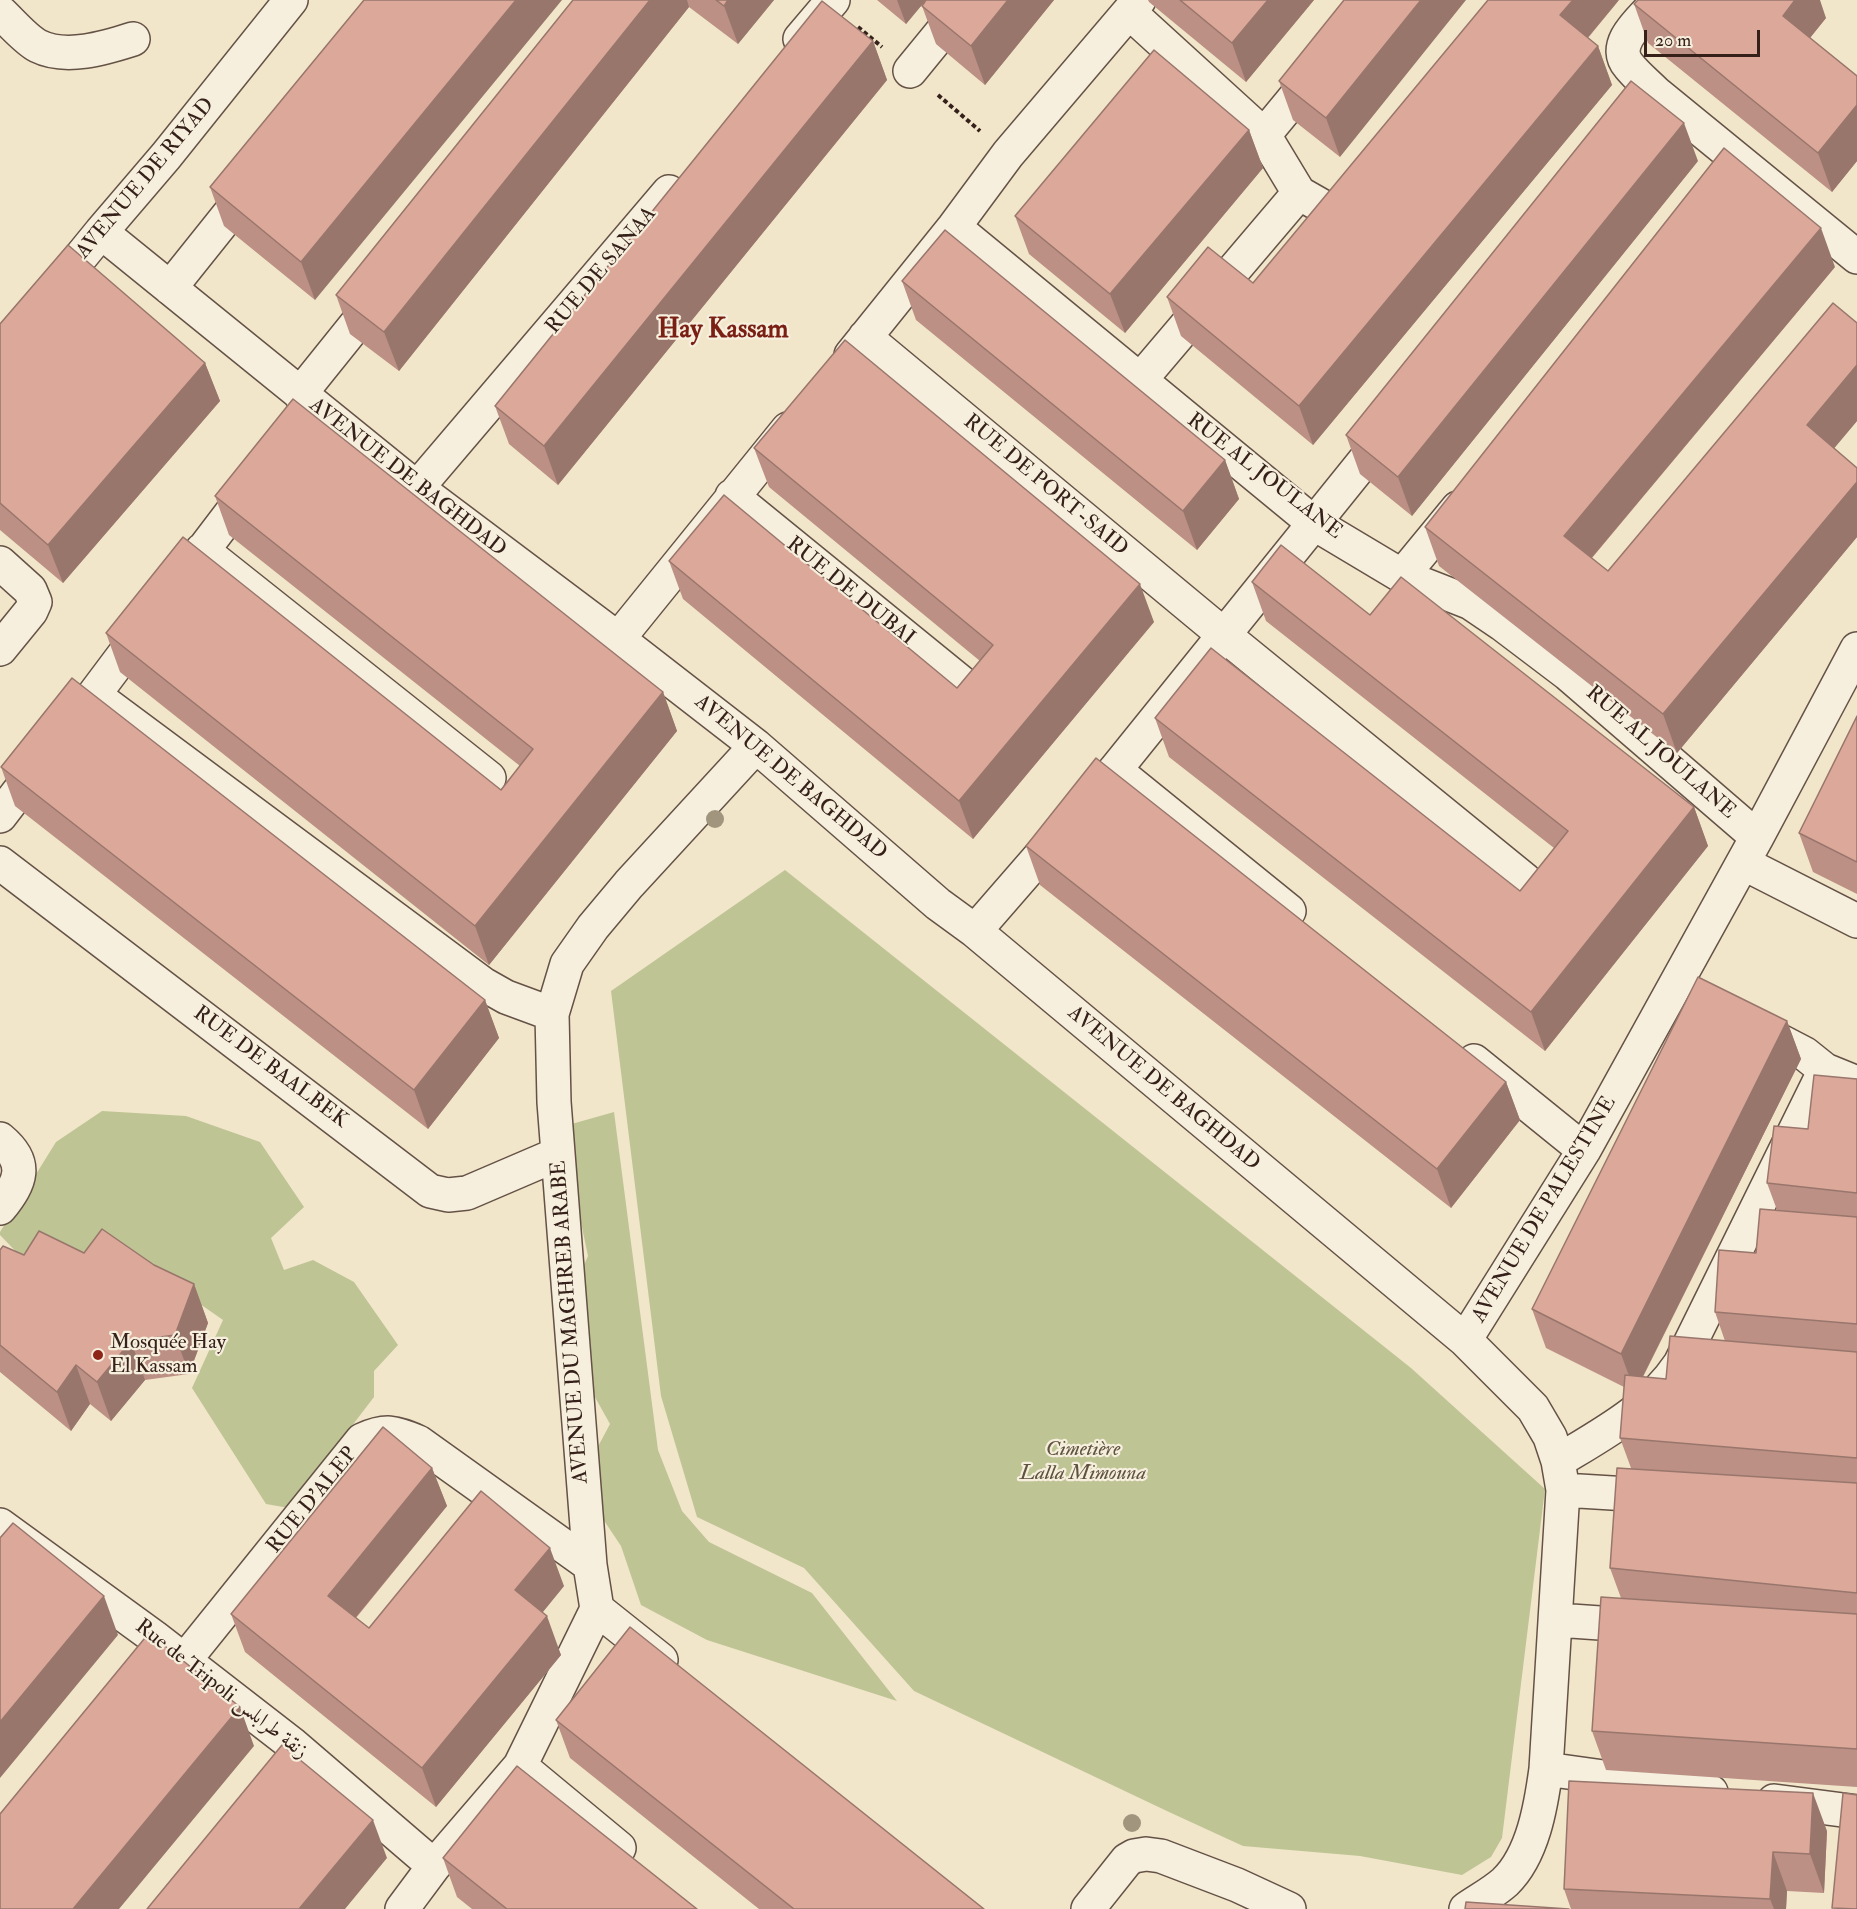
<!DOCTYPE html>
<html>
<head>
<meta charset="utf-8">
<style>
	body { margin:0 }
	#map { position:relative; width:1857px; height:1909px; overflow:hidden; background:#f1e6ca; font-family:"IM FELL Double Pica",serif }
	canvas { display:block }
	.scale { position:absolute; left:1644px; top:30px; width:116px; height:27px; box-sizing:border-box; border:3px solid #36211a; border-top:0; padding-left:8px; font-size:18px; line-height:21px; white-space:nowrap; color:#36211a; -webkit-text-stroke:4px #f6efdd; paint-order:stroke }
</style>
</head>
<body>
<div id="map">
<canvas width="1857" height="1909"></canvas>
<div class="scale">20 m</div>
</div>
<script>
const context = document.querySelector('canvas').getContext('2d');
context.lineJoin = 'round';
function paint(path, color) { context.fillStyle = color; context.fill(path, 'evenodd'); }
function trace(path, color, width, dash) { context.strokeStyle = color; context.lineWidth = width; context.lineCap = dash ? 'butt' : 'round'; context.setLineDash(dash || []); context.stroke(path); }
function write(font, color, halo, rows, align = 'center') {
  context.font = font + ' "IM FELL Double Pica",Amiri,serif'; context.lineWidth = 4.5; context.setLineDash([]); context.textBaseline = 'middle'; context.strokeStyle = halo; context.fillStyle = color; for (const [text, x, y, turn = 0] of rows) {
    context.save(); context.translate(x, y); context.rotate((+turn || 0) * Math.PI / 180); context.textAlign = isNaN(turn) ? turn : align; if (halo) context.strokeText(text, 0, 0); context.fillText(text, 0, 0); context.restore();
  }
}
const green = new Path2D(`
	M785 870 1411 1368 1545 1489 1502 1838 1491 1857 1462 1875 1360 1856 1243 1846 1169 1812 914 1691 804 1568 697 1517 661 1396 611 991Z
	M102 1111 186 1116 260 1142 304 1207 271 1238 284 1270 313 1260 354 1282 398 1345 374 1371V1397L289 1508 266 1504 192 1388 223 1320 124 1251 30 1266 0 1235V1232L56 1142Z
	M614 1112 658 1450 682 1511 709 1542 812 1593 897 1701 707 1640 641 1605 621 1546 599 1513 594 1454 610 1424 573 1358 579 1276 588 1256 561 1127Z`);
const path = new Path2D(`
	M858 27 882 47
	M938 95 980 131`);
const minor = new Path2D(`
	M1659 0C1645 17 1609 43 1629 66 1637 76 1647 84 1656 93L1857 257
	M0 12C10 21 26 40 38 46 66 60 105 48 133 39
	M1129 12 1264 135 1299 193 1334 213H1344L1357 202
	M800 39 833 0
	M910 71 968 0
	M1625 132 1656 93
	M1264 135 1316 72
	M954 227 1315 524 1402 576 1471 603 1502 624 1568 674 1757 837
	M101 232 417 488 618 639 756 746 938 904 975 931 1465 1340 1533 1408 1550 1437 1558 1461 1563 1490 1546 1769C1541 1806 1533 1855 1505 1882 1494 1892 1479 1900 1466 1909
	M170 288 250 188
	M865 337 1224 635 1525 880
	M851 355 954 227 1008 154 1139 0
	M0 356 101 232 166 156 291 0
	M1141 379 1299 193
	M300 394 378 297
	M417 488 669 192
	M732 496 968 688
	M202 550 489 778
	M0 563 30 590 35 602 31 611 0 649
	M1402 576 1458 508
	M175 587 251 487
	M618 639 788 429
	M94 695 483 984 506 997 552 1014
	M81 712 144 628
	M1115 770 1289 911
	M0 816 40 764
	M0 863 430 1191 448 1195 467 1193 558 1154
	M1743 863 1857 921
	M975 931 1115 770 1386 434
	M1759 1030 1805 1054 1825 1070 1857 1083
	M1474 1061 1584 1150
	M0 1139C29 1163 21 1182 0 1208
	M1465 1340 1584 1150 1757 837 1857 649
	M1558 1461C1604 1433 1650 1409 1680 1364L1825 1070
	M1563 1490 1661 1496
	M0 1525 154 1637 292 1744 434 1866
	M597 1609 661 1660
	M1557 1620 1643 1626
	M184 1661 362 1440C386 1429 394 1432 418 1442L590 1565
	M520 1766 619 1848
	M1546 1769 1711 1792
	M1774 1801 1857 1812
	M402 1909 434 1866 520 1766 597 1609 590 1565 554 1102 552 1014 567 964 593 927 629 884 756 746
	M1088 1909 1127 1860 1134 1856 1146 1854 1161 1856 1237 1885 1289 1909`);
const trees = [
	[715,819],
	[1132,1823]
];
const wall = new Path2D(`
	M364 0 315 300 224 226 210 187Z
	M573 0H774L738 44 689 7 399 371 350 334 336 295Z
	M877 0H926L906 24Z
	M1054 0 985 85 936 44 922 6Z
	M1148 0H1314L1246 82 1149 2Z
	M1344 0 1340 157 1293 120 1279 81Z
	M1619 0 1588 38 1598 46 1612 85 1313 445 1181 336 1167 297 1253 283Z
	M1634 4 1826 18 1810 38 1857 76V161L1832 192 1648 43Z
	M873 41 887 80 558 485 509 444 495 406Z
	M1249 130 1263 168 1125 333 1029 254 1015 216Z
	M1698 161 1412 516 1360 474 1346 435Z
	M1835 267 1592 558 1608 571 1857 421 1834 448 1857 468V537L1677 753 1439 566 1425 527Z
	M902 281 1225 460 1239 499 1197 550 916 320Z
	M0 324 205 363 220 401 63 583 0 530Z
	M754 448 1154 622 973 839 683 599 669 561 957 688 980 661 769 487Z
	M215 496 663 692 677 731 489 965 120 672 106 633 501 790 520 766 229 535Z
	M1252 582 1370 615 1694 807 1708 846 1545 1051 1169 757 1155 718 1520 891 1554 848 1266 621Z
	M1857 716V894L1813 872 1799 833Z
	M1 767 485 1000 499 1038 428 1129 15 806Z
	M1026 846 1506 1082 1520 1120 1451 1208 1040 885Z
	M1787 1021 1801 1059 1643 1377 1666 1379 1725 1341 1715 1312 1756 1253 1777 1210 1767 1183 1808 1129 1857 1079V1787L1606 1770 1592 1731 1621 1598 1610 1568 1631 1468 1620 1438 1624 1387 1546 1348 1532 1309Z
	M0 1250 24 1255 84 1253 154 1265 194 1284 208 1323 189 1374 145 1380 111 1421 90 1404 71 1431 0 1372Z
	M432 1468 447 1506 356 1618 369 1628 564 1586 542 1613 561 1655 436 1807 245 1652 231 1614Z
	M556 1720 984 1909H759L570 1758Z
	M1827 1831 1824 1893 1787 1891 1786 1909H1571L1564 1889Z
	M443 1858 697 1909H472L457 1897Z`);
const shadedWall = new Path2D(`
	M516 0H562L315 300 301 262Z
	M650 0H687L689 7 399 371 384 332Z
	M728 0H774L738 44 724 6Z
	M897 0H926L906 24Z
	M1008 0H1054L985 85 971 46Z
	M1268 0H1314L1246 82 1232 43Z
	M1421 0H1466L1340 157 1326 118Z
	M1573 0H1619L1574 54 1560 15Z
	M1795 0H1820L1826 18 1797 54 1783 16Z
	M873 41 887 80 558 485 544 446Z
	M1598 46 1612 85 1313 445 1299 406Z
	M1857 105V161L1832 192 1818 153Z
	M1684 123 1698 161 1412 516 1398 477Z
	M1249 130 1263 168 1125 333 1110 294Z
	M1821 228 1835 267 1578 574 1564 536Z
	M205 363 220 401 63 583 48 545Z
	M1857 365V421L1821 464 1807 425Z
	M1225 460 1239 499 1197 550 1183 511Z
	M1857 482V537L1677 753 1663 714Z
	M1140 584 1154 622 973 839 959 801Z
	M663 692 677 731 489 965 475 926Z
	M1694 807 1708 846 1545 1051 1531 1012Z
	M485 1000 499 1038 428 1129 414 1090Z
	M1787 1021 1801 1059 1635 1392 1621 1354Z
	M1506 1082 1520 1120 1451 1208 1437 1169Z
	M194 1284 208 1323 189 1374 175 1335Z
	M131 1341 145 1380 111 1421 97 1382Z
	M76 1365 90 1404 71 1431 57 1392Z
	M432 1468 447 1506 342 1634 328 1596Z
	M550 1548 564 1586 529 1629 515 1590Z
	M104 1596 118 1635 0 1778V1722Z
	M547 1616 561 1655 436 1807 422 1768Z
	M240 1707 254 1746 119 1909H73Z
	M1813 1793 1827 1831 1824 1893 1810 1854Z
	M373 1820 387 1858 345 1909H299Z
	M1773 1852 1787 1891 1786 1909H1774L1770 1899Z`);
const building = new Path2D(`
	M364 0H516L301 262 210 187Z
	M573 0H650L384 332 336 295Z
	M716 0H728L724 6Z
	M926 0H1008L971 46 922 6Z
	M1180 0H1268L1232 43Z
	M1344 0H1421L1326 118 1279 81Z
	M1488 0H1573L1560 15 1598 46 1299 406 1167 297 1208 247 1253 283Z
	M1638 0H1795L1783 16 1857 76V105L1818 153 1634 4Z
	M822 1 873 41 544 446 495 406Z
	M1154 50 1249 130 1110 294 1015 216Z
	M1631 81 1684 123 1398 477 1346 435Z
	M1724 148 1821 228 1564 536 1608 571 1833 303 1857 323V365L1807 425 1857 468V482L1663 714 1425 527Z
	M945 230 1225 460 1183 511 902 281Z
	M68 245 205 363 48 545 0 503V324Z
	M845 340 1140 584 959 801 669 561 724 495 957 688 993 645 754 448Z
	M293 399 663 692 475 926 106 633 183 537 501 790 533 749 215 496Z
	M1281 545 1370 615 1401 577 1694 807 1531 1012 1155 718 1211 648 1520 891 1568 831 1252 582Z
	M72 678 485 1000 414 1090 1 767Z
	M1857 716V862L1799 833Z
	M1096 758 1506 1082 1437 1169 1026 846Z
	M1698 977 1787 1021 1621 1354 1532 1309Z
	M1814 1075 1857 1079V1193L1767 1183 1774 1126 1808 1129Z
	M1760 1209 1857 1217V1324L1715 1312 1719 1250 1756 1253Z
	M102 1229 154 1265 194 1284 175 1335 131 1341 97 1382 76 1365 57 1392 0 1345V1250L3 1246 24 1255 39 1231 84 1253Z
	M1670 1336 1857 1352V1458L1620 1438 1625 1375 1666 1379Z
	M383 1427 432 1468 328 1596 369 1628 481 1491 550 1548 515 1590 547 1616 422 1768 231 1614Z
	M1617 1468 1857 1483V1593L1610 1568Z
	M13 1523 104 1596 0 1722V1538Z
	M1601 1597 1857 1614V1749L1592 1731Z
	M630 1627 984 1909H794L556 1720Z
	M149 1633 240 1707 73 1909H0V1814Z
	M282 1745 373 1820 299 1909H147Z
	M517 1766 697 1909H507L443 1858Z
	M1569 1781 1813 1793 1810 1854 1773 1852 1770 1899 1564 1889Z
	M1843 1793 1857 1795V1909L1832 1908Z
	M1466 1902 1569 1909H1465Z`);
const markers = [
	[98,1355,6,"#8f2418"]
];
const streetNames = [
	["AVENUE DE RIYAD",146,179,-50],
	["RUE DE SANAA",602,271,-50],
	["RUE AL JOULANE",1264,477,38],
	["AVENUE DE BAGHDAD",407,478,38],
	["RUE DE PORT-SAID",1045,486,40],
	["RUE DE DUBAI",850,592,39],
	["RUE AL JOULANE",1660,753,41],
	["AVENUE DE BAGHDAD",790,778,40],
	["RUE DE BAALBEK",270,1068,37],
	["AVENUE DE BAGHDAD",1163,1089,40],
	["AVENUE DE PALESTINE",1545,1210,-59],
	["AVENUE DU MAGHREB ARABE",571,1322,-94],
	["RUE D'ALEP",313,1501,-51],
	["Rue de Tripoli زنقة طرابلس",221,1690,38]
];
const poiNames = [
	["Mosquée Hay",110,1343],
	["El Kassam",110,1367]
];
const parkNames = [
	["Cimetière",1083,1450],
	["Lalla Mimouna",1083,1474]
];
const districtNames = [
	["Hay Kassam",723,331]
];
paint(green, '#bec494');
trace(minor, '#655246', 36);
trace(path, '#36211a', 4, [4.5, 3]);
trace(minor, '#f6efdd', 33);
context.fillStyle = '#a1957e';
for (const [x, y] of trees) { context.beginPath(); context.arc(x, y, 9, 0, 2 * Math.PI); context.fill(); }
paint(wall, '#bc9084');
paint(shadedWall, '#99766c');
paint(building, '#dba89a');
trace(building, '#99766c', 1.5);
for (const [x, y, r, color] of markers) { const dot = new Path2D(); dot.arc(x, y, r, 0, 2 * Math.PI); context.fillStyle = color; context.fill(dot); trace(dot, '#f6efdd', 2); }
write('21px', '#36211a', '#f6efdd', streetNames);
write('21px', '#36211a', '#f6efdd', poiNames, 'left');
write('italic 21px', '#5f523f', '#f6efdd', parkNames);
write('bold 27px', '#7a1f14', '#f6efdd', districtNames);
</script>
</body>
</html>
